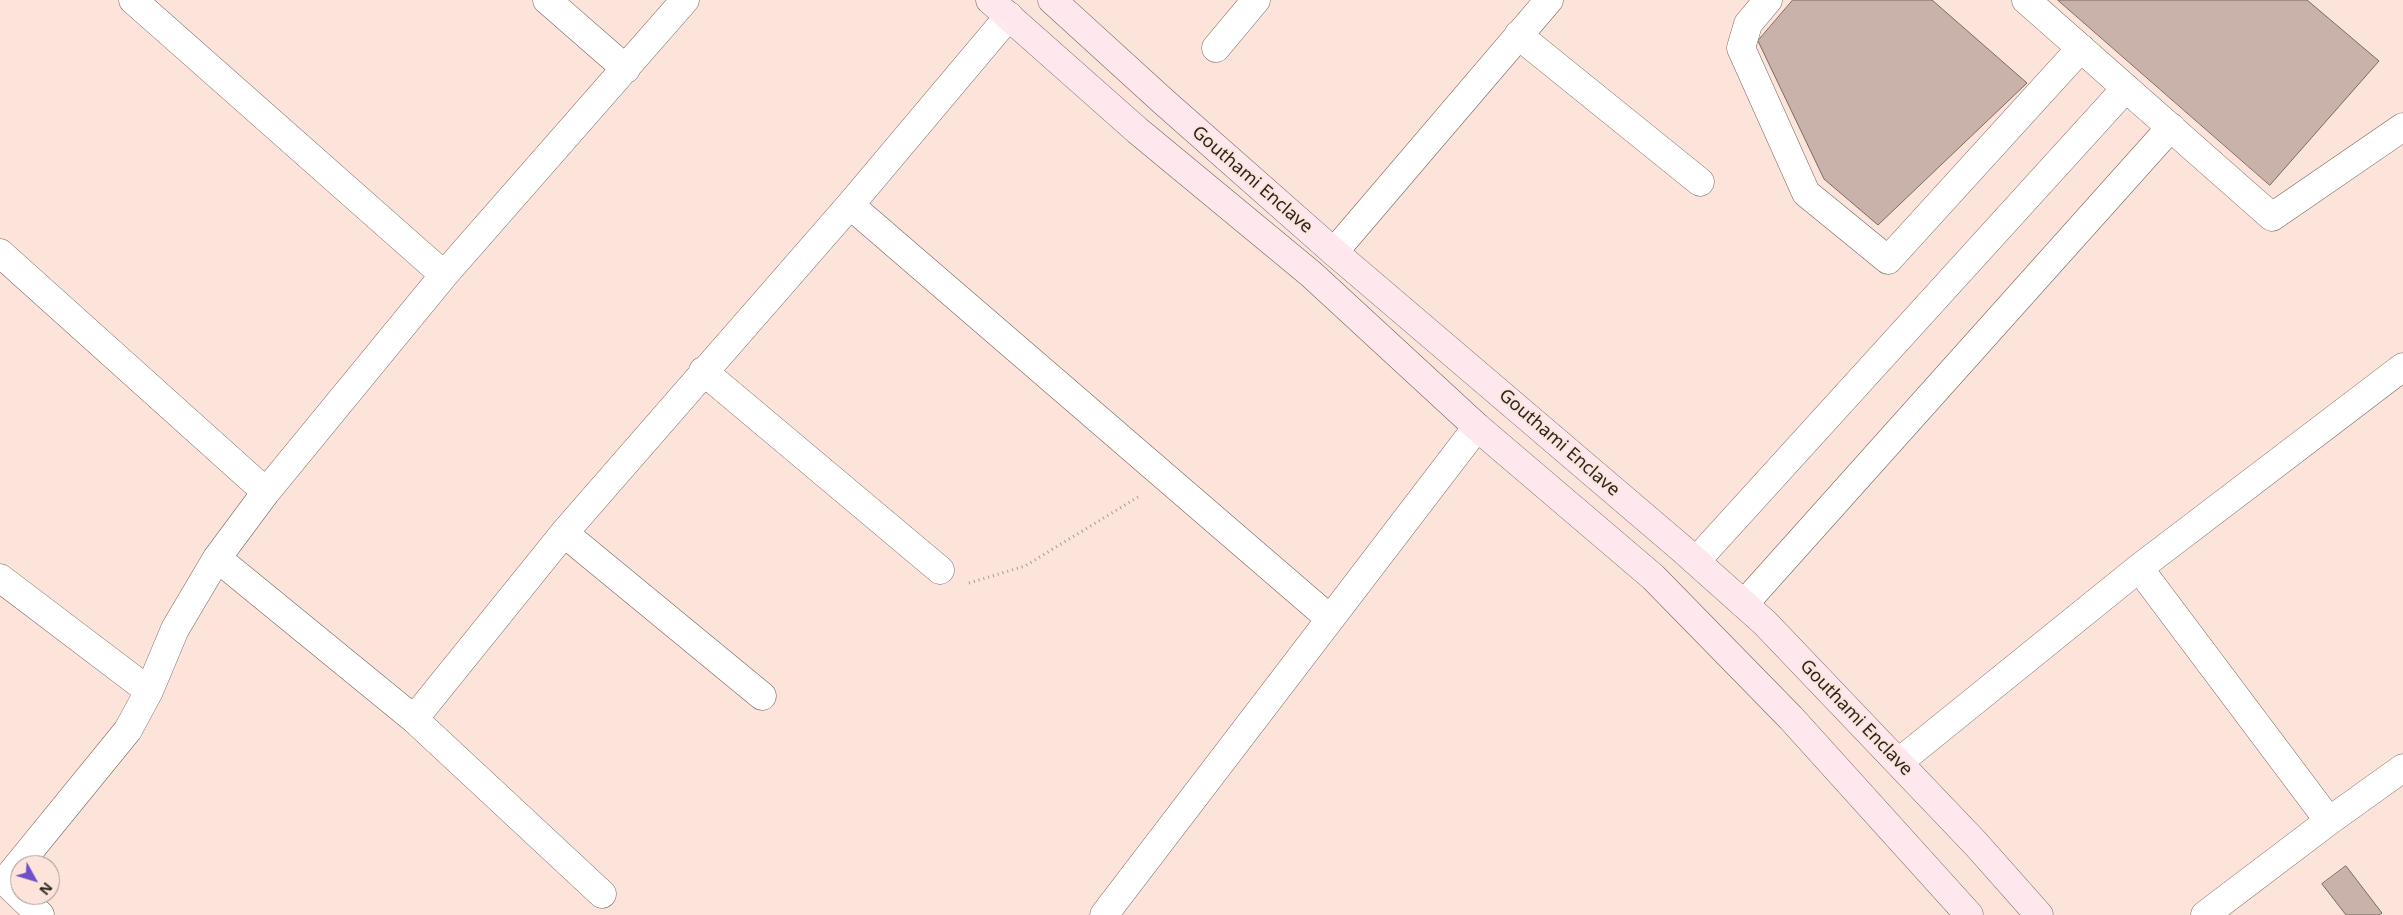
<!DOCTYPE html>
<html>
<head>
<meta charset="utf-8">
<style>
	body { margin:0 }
	#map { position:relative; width:2403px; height:915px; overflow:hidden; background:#fce4db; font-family:"Noto Sans",sans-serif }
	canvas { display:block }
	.north { position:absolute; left:10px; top:855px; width:50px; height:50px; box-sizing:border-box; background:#fce4db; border:1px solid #a99790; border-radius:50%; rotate:129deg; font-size:14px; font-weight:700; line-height:20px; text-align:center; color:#2c2420 }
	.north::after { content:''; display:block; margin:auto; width:18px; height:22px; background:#6e50c9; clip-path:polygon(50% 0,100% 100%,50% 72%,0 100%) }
</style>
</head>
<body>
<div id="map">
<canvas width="2403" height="915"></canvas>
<div class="north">N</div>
</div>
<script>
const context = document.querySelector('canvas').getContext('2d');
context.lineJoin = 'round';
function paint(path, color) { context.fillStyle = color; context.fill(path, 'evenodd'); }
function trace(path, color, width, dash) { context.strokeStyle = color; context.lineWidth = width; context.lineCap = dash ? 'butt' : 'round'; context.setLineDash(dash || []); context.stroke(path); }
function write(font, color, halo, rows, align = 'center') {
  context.font = font + ' "Noto Sans",sans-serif'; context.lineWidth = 4; context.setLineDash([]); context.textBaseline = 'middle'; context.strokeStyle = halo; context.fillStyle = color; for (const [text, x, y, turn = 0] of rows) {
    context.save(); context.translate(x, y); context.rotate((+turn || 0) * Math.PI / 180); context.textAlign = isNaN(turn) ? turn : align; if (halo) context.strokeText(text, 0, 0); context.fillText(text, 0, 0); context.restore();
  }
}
const building = new Path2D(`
	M1793 0H1932L2027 83 1878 225 1824 179 1758 41Z
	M2058 0H2307L2379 61 2270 185Z
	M2346 866 2382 913 2379 915H2346L2322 884Z`);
const path = new Path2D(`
	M969 583 1025 566 1138 497`);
const street = new Path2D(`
	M133 0 444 275
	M547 0 626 69
	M1768 0 1748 24 1741 48 1806 193 1888 260 2081 48
	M2026 0 2272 217 2403 127
	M1518 35 1700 182
	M1216 48 1256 0
	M850 205 1329 618
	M1334 252 1549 0
	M0 253 266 492
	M703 371 940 570
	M564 533 762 696
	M217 558 414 719 602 894
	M1696 561 2126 88
	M2139 568 2329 821
	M0 578 149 691
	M1744 604 2171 127
	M414 719 564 533 850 205 1009 16
	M1899 762 2139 568 2403 367
	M40 915 5 881 128 730 149 691 175 629 217 558 266 492 444 275 685 0
	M1104 915 1477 427
	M2205 915 2329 821 2403 768`);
const secondary = new Path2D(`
	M990 0 1138 131 1311 274 1477 427 1653 577 1791 718 1969 915
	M1052 0 1164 102 1334 252 1681 548 1765 623 1976 844 2039 915`);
const streetNames = [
	["Gouthami Enclave",1252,180,41],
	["Gouthami Enclave",1559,443,41],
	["Gouthami Enclave",1856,718,46]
];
paint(building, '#c8b2a9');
trace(building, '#7d6961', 1);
trace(street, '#76625a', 29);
trace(secondary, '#76625a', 29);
trace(path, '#a99790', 3, [1, 4]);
trace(street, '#fff', 28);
trace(secondary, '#fee8ee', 28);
write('18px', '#2c2420', '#fce4db', streetNames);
</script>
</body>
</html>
